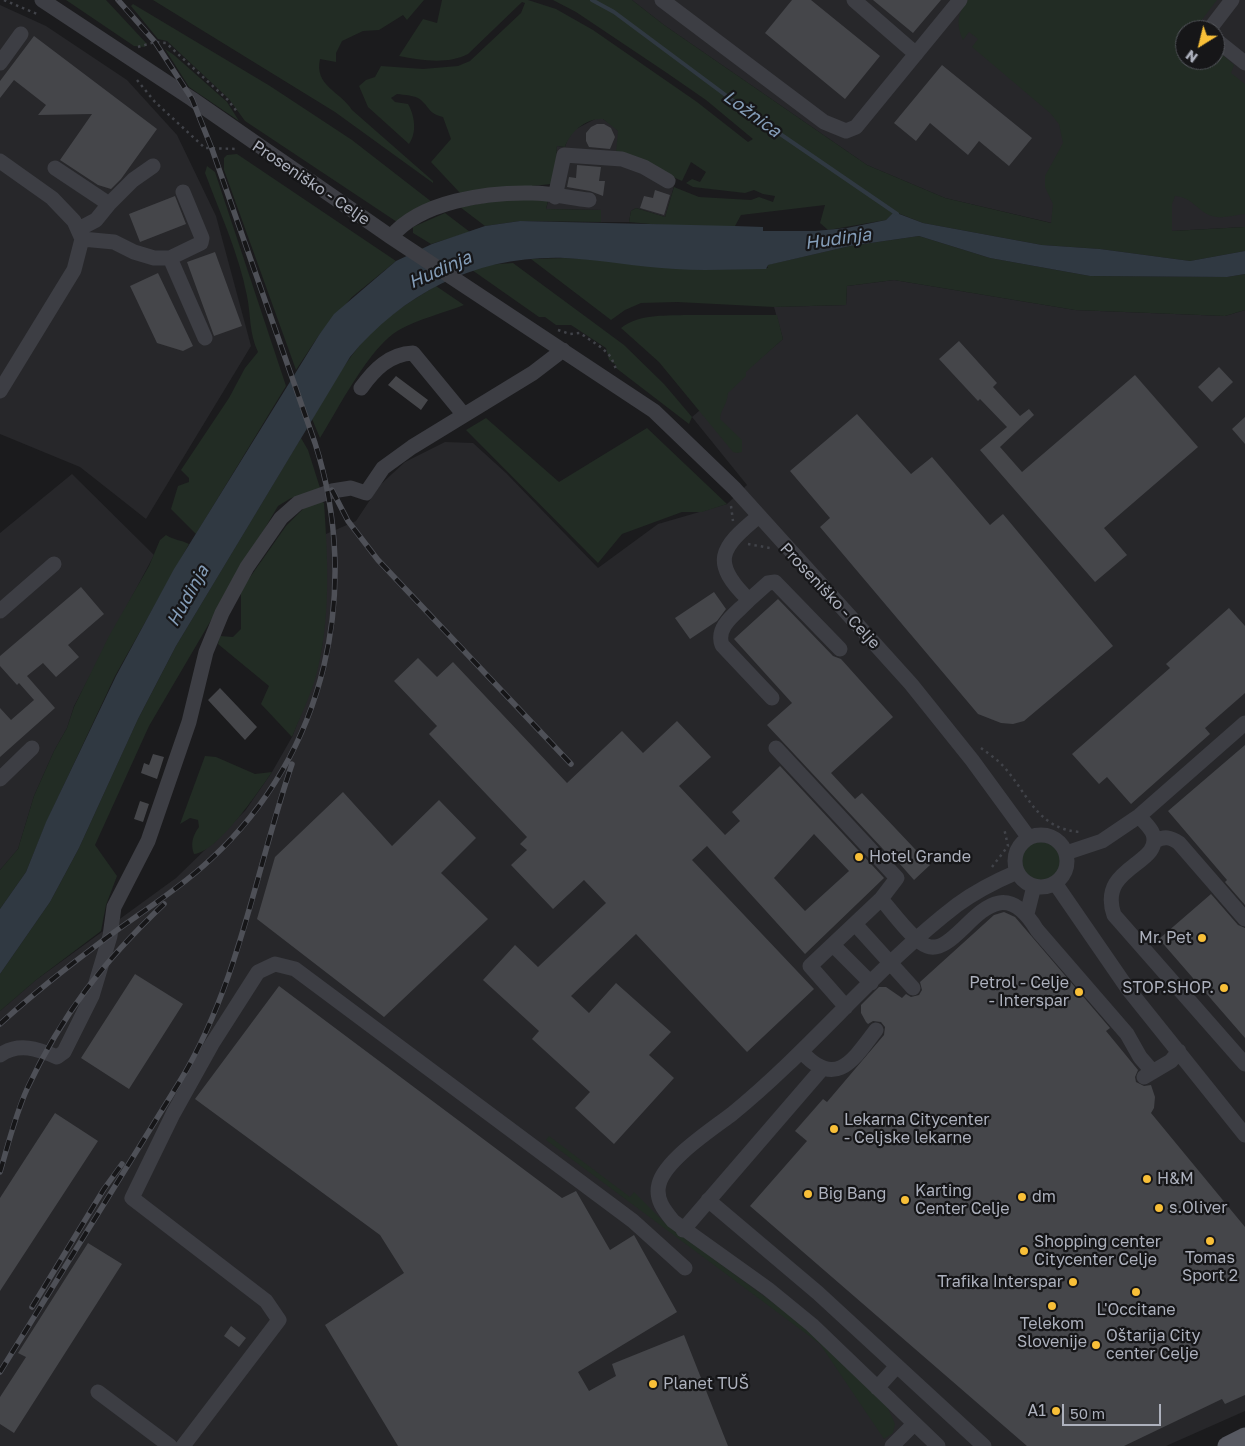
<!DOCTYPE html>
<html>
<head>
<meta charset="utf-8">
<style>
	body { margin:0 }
	#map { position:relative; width:1245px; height:1446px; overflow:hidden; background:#1b1b1d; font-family:"Golos Text",sans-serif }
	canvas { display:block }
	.north { position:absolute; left:1175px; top:20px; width:50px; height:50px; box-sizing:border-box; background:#161618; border:1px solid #52545a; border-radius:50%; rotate:216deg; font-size:14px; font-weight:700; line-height:20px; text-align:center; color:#adb1bd }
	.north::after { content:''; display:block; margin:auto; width:18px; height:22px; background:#f8bf38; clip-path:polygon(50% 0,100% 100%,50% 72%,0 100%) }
	.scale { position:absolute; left:1062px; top:1404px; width:99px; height:22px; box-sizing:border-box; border:2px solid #adb1bd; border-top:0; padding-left:6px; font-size:15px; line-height:18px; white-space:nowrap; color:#adb1bd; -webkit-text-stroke:4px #161618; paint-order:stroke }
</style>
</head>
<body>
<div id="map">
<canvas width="1245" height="1446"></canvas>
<div class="north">N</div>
<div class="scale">50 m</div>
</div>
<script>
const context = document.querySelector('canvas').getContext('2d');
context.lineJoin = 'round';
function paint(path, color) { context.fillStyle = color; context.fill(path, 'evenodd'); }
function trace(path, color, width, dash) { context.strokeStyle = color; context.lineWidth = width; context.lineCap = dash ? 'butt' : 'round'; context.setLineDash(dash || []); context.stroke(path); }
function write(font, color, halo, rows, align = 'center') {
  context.font = font + ' "Golos Text",sans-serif'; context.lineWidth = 4.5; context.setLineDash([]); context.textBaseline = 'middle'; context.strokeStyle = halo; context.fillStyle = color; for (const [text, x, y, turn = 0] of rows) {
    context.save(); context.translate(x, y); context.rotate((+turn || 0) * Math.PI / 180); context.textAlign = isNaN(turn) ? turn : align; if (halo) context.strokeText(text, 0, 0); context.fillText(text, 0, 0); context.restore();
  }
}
const built = new Path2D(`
	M632 0H1245V227L1172 231 1052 223 945 198 867 165 664 25ZM1185 30H1215V60H1185Z
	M0 5 46 26 127 80 177 135 216 216 251 346 146 519 80 467 0 434Z
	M597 118 603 119 614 126 618 131 619 139 631 155 645 159 676 179 665 217 636 208 631 211 629 222H601V210L546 209 555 176 557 146 565 147 569 135 574 130Z
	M894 280 1075 310 1225 316 1245 310V1411L1166 1446H0V1011L36 980 176 878 245 811 272 772 292 737 315 677 322 646 326 586V534L356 521 380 485 405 462 445 442 473 443 506 473 598 568 658 524 727 504 747 485 692 417 783 339 774 307 846 305 847 286Z
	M72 474 154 555 74 706 67 728 54 751 34 796 18 849 0 870V533Z`);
const green = new Path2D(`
	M66 0H106L147 44 145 47 134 46Z
	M153 0H424L407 20 403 15 379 30 363 31 342 41 336 53V62L320 59C314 86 340 91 352 110L433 181V183L335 112Z
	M442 0H528L556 9 593 30 697 102 748 142 753 139 706 100 667 73 576 12 553 0H632L664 25 867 165 945 198 1051 223 1053 204 1045 187V176L1063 143 1059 124 1050 113 972 47 978 39 969 32 963 40C956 25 957 13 968 0H1217L1194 30H1185V60H1215V48L1234 65 1231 73 1245 84V214C1236 215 1225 218 1217 217 1200 216 1194 197 1175 196L1172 204V231L1245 227V251L1190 261 1100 249 1042 245 923 223 895 212 886 220 828 230 820 223 825 205 741 215 735 226H671L629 222 631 211 636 208 665 217 674 187 699 197 751 200 759 197 773 202 775 196 763 194 754 190 745 193 693 187 686 183 692 179 700 182 706 172 691 162 682 181C657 171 645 156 616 153L618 131 603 119C586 118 570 132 565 147L557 146 555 176 551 184 461 194 431 162 451 139 443 117C428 113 431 109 421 100 415 95 404 95 397 94L391 98 395 102 408 104C415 116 417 133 409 144L368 107 359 86 366 80 375 77 381 66 423 69 458 66 470 61 521 13 525 3 522 2 468 54C446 65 421 60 399 56L423 19 437 23Z
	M133 4 270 86 352 140 437 206 397 222 245 121 229 99 167 41 158 39 131 6Z
	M165 49 174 55 227 102 239 121 189 87Z
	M237 154 396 261 352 297 319 335 296 370 224 170V158L227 155Z
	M207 166 215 172 286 386 196 534 171 509 178 486 189 482V478L181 470 229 398 245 368 258 352C249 333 251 316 247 296 239 254 220 213 205 173Z
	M529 199 548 201 546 209 601 210V222L520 221 485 226 460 207 501 200Z
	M445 213 470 232 431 244 413 233V227Z
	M919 236 990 258 1090 276 1227 277 1245 274V310L1225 316 1075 310 894 280 847 286 846 305 774 307 677 302 641 303 625 310 611 320 531 259 565 258 768 268 767 265 850 246Z
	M513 263 624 345 664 384 692 417 689 424 616 368V365L609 360 606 348 571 325H556L545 317H539L472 270 485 265Z
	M436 286 464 305C443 313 419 319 399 330 370 346 338 409 320 438L312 419C329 391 345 360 368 336 387 315 411 301 436 286Z
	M684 315H777L783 339 746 372V376L728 393C727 406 721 408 720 419L742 440V452L737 453 733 452 659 362 621 328C639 314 662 316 684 315Z
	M486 418 559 482 647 428 727 504 702 512H682L622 534 598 563 466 430Z
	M301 438 308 450 321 491 291 498 278 506 149 726 95 845 117 876 106 905 101 931 36 980 0 1011V974L50 902 79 848 137 721 176 646Z
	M320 500 324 503C328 559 331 621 316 676 310 697 300 717 292 737L261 704 269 686 218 644 220 636 233 637 241 629V590L286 526 308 504Z
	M166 535C174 540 181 540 189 544L115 676 46 823 26 872 0 909V870L18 849 34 796 54 751 67 728 74 707 109 636 149 566 160 540Z
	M205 756 216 757 255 774 272 772C258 792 218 852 194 854 190 844 193 835 199 827L198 820 190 818 180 824Z
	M1022 861a19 19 0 1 1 38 0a19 19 0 1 1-38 0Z
	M549 1136 630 1197 634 1192 665 1223 799 1322 887 1406 895 1424 893 1433 884 1439 820 1344 546 1140Z`);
const water = new Path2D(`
	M894 212 923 223 1042 245 1100 249 1190 261 1245 251V274L1227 277 1090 276 990 258 919 236 850 246 768 265 766 269C736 269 705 271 675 269 638 267 602 260 565 258 479 255 405 291 350 357L176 646 138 719 79 848 50 902 0 974V909L26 872 46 822 116 676 174 569 319 335 334 314 396 261 432 244 485 226 520 221 735 226 763 227V231H815L847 228 886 220Z`);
const stream = new Path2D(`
	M592 0 614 12 751 114 897 214`);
const building = new Path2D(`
	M792 0H811L880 56 845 99 765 33Z
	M873 0H941L913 33Z
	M34 36 157 129 121 179 111 189 98 185 60 160 92 114 38 115 46 105 14 80 0 98V81Z
	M942 65 1032 138 1009 166 979 141 968 155 930 123 916 141 894 123Z
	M597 124H604L611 128 615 137 610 149 589 147 586 141V133L591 127Z
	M577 165 601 167 599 181H605L603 196 590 191 567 187 569 177 576 178Z
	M655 190 670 195 664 215 640 208 644 196 653 198Z
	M175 196 186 224 140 242 129 214Z
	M215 252 242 326 214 336 187 262Z
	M158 273 193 346 183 351 157 343 130 286Z
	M959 341 997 383 993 387 1020 416 1029 409 1034 415 1000 447 1022 472 1135 375 1198 447 1104 528 1127 555 1095 582 980 450 1007 427 980 399 978 401 939 359Z
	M1219 367 1233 382 1212 402 1198 387Z
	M396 376 428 400 421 410 388 385Z
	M857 414 911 474 932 457 990 525 1003 514 1113 646 1024 721 1013 724 1001 723 978 714 820 527 830 518 790 471Z
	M1245 417V444L1232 429Z
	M81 587 104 614 68 645 79 657 56 677 43 663 27 676 55 708 0 757V708L11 720 34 700 19 683 17 685 0 666V656Z
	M714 592 726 609 717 621 690 639 675 618Z
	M778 599 833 656 841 659 893 717 831 773 855 799 862 793 930 865 914 880 899 863 897 864 767 725 792 703 734 639Z
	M1229 608 1245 626V693L1205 728 1210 734 1131 804 1107 777 1099 784 1072 754 1170 668 1166 664Z
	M418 658 437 677 453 662 567 783 622 731 643 753 677 721 711 757 679 786 725 835 740 821 732 812 780 766 884 878 805 954 707 846 692 860 814 989 747 1052 636 934 571 996 589 1013 616 983 671 1032 649 1055 674 1078 614 1144 575 1108 590 1092 532 1039 539 1031 483 980 515 945 538 967 606 903 584 880 553 909 511 865 527 850 520 844 527 837 429 734 437 726 394 681ZM814 834 849 871 805 911 774 878Z
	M220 688 257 727 245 740 208 700Z
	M1245 745V905L1225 882 1227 880 1168 811Z
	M153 754 164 757 157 779 141 773 144 763 149 765Z
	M343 792 392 846 439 800 476 838 441 873 488 919 384 1017 257 919 275 857Z
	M140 801 149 804 143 822 134 819Z
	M1211 894 1238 925 1245 928V1038L1159 939Z
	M1004 912 1015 917 1110 1028 1106 1031 1138 1070 1135 1077 1136 1082 1144 1086 1151 1085 1155 1097 1154 1108 1151 1113 1245 1227V1395L1225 1404 1222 1399 1124 1446H1027L750 1206 807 1141 795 1131 823 1099 827 1102 884 1035 885 1027 881 1022 873 1021 868 1024 866 1022 861 1013V1005L879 987H886L902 998 906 994 911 997 919 995 922 990 920 982 994 915Z
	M135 974 183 1004 129 1089 81 1058Z
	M279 986 562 1198 576 1191 610 1250 634 1235 677 1312 578 1372 589 1391 616 1376 612 1364 684 1335 728 1446H398L325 1325 404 1273 380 1235 195 1099Z
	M55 1113 98 1141 0 1291V1198Z
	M88 1243 122 1264 14 1433 0 1424V1397L26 1357 18 1353Z
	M231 1326 246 1338 239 1347 224 1336Z`);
const path = new Path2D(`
	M4 0 37 14
	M138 47 155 42 166 43 228 100 238 113
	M137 80 155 102 205 148 238 149
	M558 330 570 334 580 333 602 348 611 357 616 369
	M731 506 733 521
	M748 544 770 548
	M981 748C989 754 998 760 1005 768 1029 796 1038 829 1080 832
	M992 867 1008 846 1004 828`);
const minor = new Path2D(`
	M42 0 192 99 391 237 654 411 735 489 911 684 972 760 1029 838
	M662 0 824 122 846 131 856 127 960 0
	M854 0 916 54
	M1209 30 1232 0
	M1215 39 1245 63
	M0 63 21 34
	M0 161 52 198 74 221 82 239 74 270 0 391
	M55 168 109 204 96 220 79 229
	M555 197 564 155 622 159 644 167 668 181
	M109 204 133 180 153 166
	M391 237C420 201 488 192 532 193 549 193 571 198 589 200
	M82 239 114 242 134 252 154 258H170L201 243 202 238 183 192
	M170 258 205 338
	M361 388C374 370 389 354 413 353L464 415
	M759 516C720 548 710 562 749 600L768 583 775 582 840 649
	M749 600C737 613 715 626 722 645L772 698
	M0 611 54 564
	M776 748 897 878 881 899 810 966 846 1007
	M0 779 32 748
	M1139 816C1143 821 1151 828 1153 834 1163 865 1097 866 1114 915L1245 1064
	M1015 861a26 26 0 1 1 52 0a26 26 0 1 1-52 0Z
	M1155 841C1165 836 1170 837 1179 843L1245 919
	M1066 853 1102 841 1139 816 1245 723
	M1055 883 1128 989 1245 1135
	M881 899C892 911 913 941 927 946 960 959 992 855 1037 930L1127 1034 1140 1057 1152 1071
	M1027 914 1034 886
	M855 924 913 988
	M833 945 871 983
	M802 1052C836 1090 854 1059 876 1030
	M0 1055C19 1042 38 1049 57 1057L64 1052 92 996 110 936 114 907 148 841 189 722 206 652 222 613 247 567 281 518 298 503 332 491 351 488 366 493 383 468 412 447 533 373 563 350
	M1144 1077 1171 1061 1179 1051
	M708 1200 818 1293 984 1446
	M683 1230 821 1070
	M877 1388 897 1366
	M98 1392 170 1446
	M183 1446 279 1320 266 1301 132 1198 173 1114 212 1044 258 972 275 964 295 969 633 1221 685 1268
	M892 1446 914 1424
	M938 1446 812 1325 768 1289 673 1221C664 1210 655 1199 659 1184 665 1160 712 1129 732 1114 812 1049 876 967 957 905 976 891 996 881 1017 872`);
const major = new Path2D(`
	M1227 1446 1245 1437`);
const rail = new Path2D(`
	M332 490 348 521 378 560 571 764
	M0 1024C35 992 71 964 109 936 143 911 180 888 211 859 326 754 362 589 315 443L212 149 192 99 155 42 118 0
	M0 1172C8 1145 15 1116 27 1089 62 1014 104 961 164 904
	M32 1307 104 1189 122 1164
	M0 1372 180 1081C239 984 256 869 292 764`);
const markers = [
	[859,857,5,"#f8bf38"],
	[1202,938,5,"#f8bf38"],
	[1224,988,5,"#f8bf38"],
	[1079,992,5,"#f8bf38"],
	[834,1129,5,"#f8bf38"],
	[1147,1179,5,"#f8bf38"],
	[808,1194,5,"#f8bf38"],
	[1022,1197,5,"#f8bf38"],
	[905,1200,5,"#f8bf38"],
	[1159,1208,5,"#f8bf38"],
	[1210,1241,5,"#f8bf38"],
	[1024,1251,5,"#f8bf38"],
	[1073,1282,5,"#f8bf38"],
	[1136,1292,5,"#f8bf38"],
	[1052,1306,5,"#f8bf38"],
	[1096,1345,5,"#f8bf38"],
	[653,1384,5,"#f8bf38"],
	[1056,1411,5,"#f8bf38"]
];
const streetNames = [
	["Proseniško - Celje",311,183,34],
	["Proseniško - Celje",830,596,47]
];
const poiNames = [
	["Hotel Grande",869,857],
	["Mr. Pet",1192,938,"right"],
	["Petrol - Celje",1069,983,"right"],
	["- Interspar",1069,1001,"right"],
	["STOP.SHOP.",1214,988,"right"],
	["Lekarna Citycenter",844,1120],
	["- Celjske lekarne",844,1138],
	["H&M",1157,1179],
	["Karting",915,1191],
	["Center Celje",915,1209],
	["Big Bang",818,1194],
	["dm",1032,1197],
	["s.Oliver",1169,1208],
	["Shopping center",1034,1242],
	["Citycenter Celje",1034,1260],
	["Tomas",1210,1258,"center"],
	["Sport 2",1210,1276,"center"],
	["Trafika Interspar",1063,1282,"right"],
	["L'Occitane",1136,1310,"center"],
	["Telekom",1052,1324,"center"],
	["Slovenije",1052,1342,"center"],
	["Oštarija City",1106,1336],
	["center Celje",1106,1354],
	["Planet TUŠ",663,1384],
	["A1",1046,1411,"right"]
];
const waterNames = [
	["Ložnica",752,114,36],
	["Hudinja",838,239,-8],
	["Hudinja",440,270,-24],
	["Hudinja",188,596,-61]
];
paint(built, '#27272a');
paint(green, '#222c24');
paint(water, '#303942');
trace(stream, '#303942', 4);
paint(building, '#45464a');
trace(path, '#414349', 2.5, [2.5, 4]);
trace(minor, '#3d3e44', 15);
trace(major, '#575961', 19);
trace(rail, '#4e5057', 5.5);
trace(rail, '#161618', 4, [11]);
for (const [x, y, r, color] of markers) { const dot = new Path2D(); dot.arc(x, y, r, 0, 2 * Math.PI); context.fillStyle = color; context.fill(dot); trace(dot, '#161618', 2); }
write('16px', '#adb1bd', '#161618', streetNames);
write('16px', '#adb1bd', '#161618', poiNames, 'left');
write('italic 18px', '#849db8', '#161618', waterNames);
</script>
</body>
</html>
